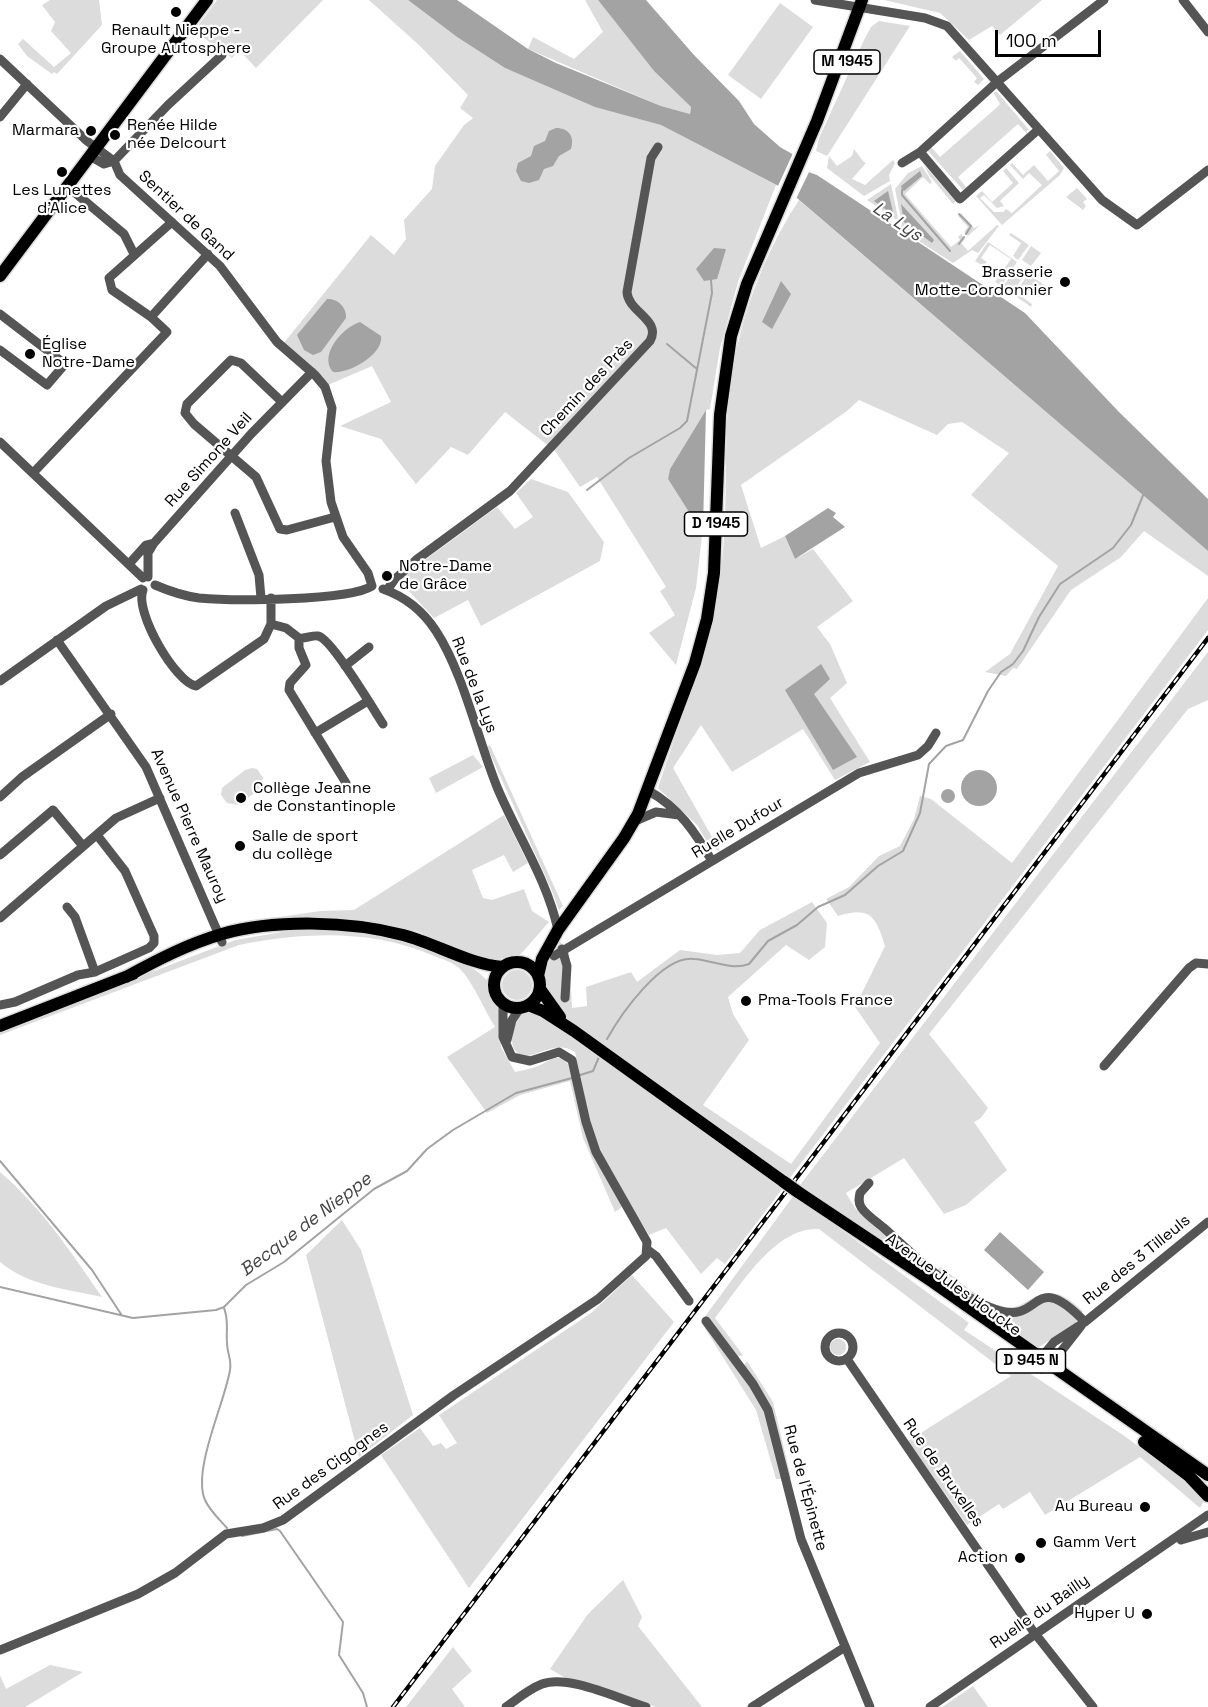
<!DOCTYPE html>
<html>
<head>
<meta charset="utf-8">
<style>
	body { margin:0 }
	#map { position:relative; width:1208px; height:1707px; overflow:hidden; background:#fff; font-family:"Space Grotesk",sans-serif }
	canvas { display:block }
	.scale { position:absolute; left:995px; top:30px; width:106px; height:27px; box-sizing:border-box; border:3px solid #000; border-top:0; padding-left:8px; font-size:18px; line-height:21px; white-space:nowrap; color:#000; -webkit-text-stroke:4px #fff; paint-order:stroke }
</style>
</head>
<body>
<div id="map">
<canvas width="1208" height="1707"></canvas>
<div class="scale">100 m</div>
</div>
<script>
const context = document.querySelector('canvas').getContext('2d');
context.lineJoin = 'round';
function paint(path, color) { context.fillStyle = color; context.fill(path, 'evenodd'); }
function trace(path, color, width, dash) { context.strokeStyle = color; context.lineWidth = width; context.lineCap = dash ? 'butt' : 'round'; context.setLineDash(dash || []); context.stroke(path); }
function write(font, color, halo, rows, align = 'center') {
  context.font = font + ' "Space Grotesk",sans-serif'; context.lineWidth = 4.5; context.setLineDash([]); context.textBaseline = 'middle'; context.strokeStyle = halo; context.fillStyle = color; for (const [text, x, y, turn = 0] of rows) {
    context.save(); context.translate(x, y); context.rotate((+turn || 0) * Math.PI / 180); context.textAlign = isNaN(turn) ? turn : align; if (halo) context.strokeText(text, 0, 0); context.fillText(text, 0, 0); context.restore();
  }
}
const green = new Path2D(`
	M50 0H99L102 25 57 74 54 72 52 74 27 56 18 44 23 39 54 67 71 53 51 31 55 22 42 5Z
	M217 0H323L256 68 239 50 232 58 194 31Z
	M369 0H408L457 37 505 68 595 106 661 125 776 185 738 282 720 348 710 409 706 410 670 469 668 479 699 528 703 527 696 588 676 665 649 633 675 615 660 591 666 587 597 477 580 487 555 451 505 412 468 455 451 447 416 484 381 439 340 426 391 402 372 366 328 385 318 372 283 344 371 235 394 255 406 239 404 220 432 189 435 166 464 125 473 118 460 108 468 95 420 46Z
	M585 0H598L654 71 691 107 690 114 661 106 528 49 533 37 574 59 603 32Z
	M884 0H1042L1000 35 992 26 969 40 940 13Z
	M780 3 813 27 761 99 728 75Z
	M879 21 910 26 827 156 816 151 819 138 864 40 871 27Z
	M960 51 984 79 978 85 974 82 977 78 959 58 956 61 952 57Z
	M993 92H997L1030 131 1027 130V134L1018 124 958 177 966 187 963 190 927 150 931 147 940 157 995 109 1000 104Z
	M854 149 863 161 866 163 852 179 865 185 893 160 895 163 889 175 890 181 864 196 827 168 829 156 837 166 852 156Z
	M1050 151 1064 168 1060 175 1002 225 976 196 982 191 992 202 1013 183 1003 171 1006 168 1019 183 1000 201 1004 206 997 208 984 195 980 198 994 212H1003L1006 209 1012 213 1042 185 1029 173 1023 179 1010 165 1012 163 1023 175 1034 165 1048 181 1059 171 1046 155Z
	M924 165 956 201 953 204 929 175Z
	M922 166 932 182 930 184 923 177 905 194 951 247 960 240 958 237 961 234 965 239 961 243 968 251 997 225 999 226 978 253 972 250 953 263 900 229 902 224 895 189 908 173Z
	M891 184 898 218 897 220 867 200Z
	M1077 188 1087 199 1083 202 1086 206 1083 210 1066 197Z
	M799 200 1208 551V576L1144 531 1121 557 1071 590 1017 669 1013 668 1006 676 985 672 1010 654 1058 566 971 495 1009 453 962 422 948 424 937 435 859 400 847 411 741 485 761 548 785 536 795 559 813 549 853 601 817 627 830 644 847 683 830 698 870 762 835 780 803 729 732 772 701 725 673 768 720 851 710 847 697 825 658 788C682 713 713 642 722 562 727 516 725 468 727 422 731 343 756 266 799 200Z
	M961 213 974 228 980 225 968 236 964 232 968 227 958 216Z
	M1011 233 1029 245 1018 260 1013 256 1021 243 1009 235Z
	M988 242 1017 262 1001 286 995 282 1011 259 990 245 981 258 987 262 983 266 975 261Z
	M1031 246 1041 253 1031 266 1022 260Z
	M1015 269 1024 275 1014 291 1032 304 1031 307 1003 287Z
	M1028 274 1046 286 1039 297 1021 285Z
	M531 479 568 492 604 542 600 561 481 626 468 600 434 618 403 585V576L497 507 515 529 533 517 516 493Z
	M1208 598V630L789 1179 566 1019C536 985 537 981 560 942L569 950 572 1008 587 1006 586 987 631 972 637 982 680 950 717 955 740 953 760 930 812 902 827 923 825 947 809 960 786 945 728 997 733 1014 749 1040 703 1105 791 1164 880 1043 853 1004 858 1001 885 946C876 916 870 906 838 916L826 899 849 887 879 856 900 846 914 819 920 796 931 799 1012 863Z
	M1208 652V700L1188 709 929 1034 988 1108 981 1118 974 1122 1007 1170 966 1205 944 1214 904 1158 846 1193 855 1208 933 1274 941 1267C960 1281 989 1310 1014 1307 1021 1306 1028 1300 1035 1297 1056 1287 1067 1298 1083 1311L1075 1324 1036 1349 800 1185Z
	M490 745 563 906 559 910 552 891 487 747Z
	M473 755 483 767 436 793 429 778Z
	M252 768 257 769 263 778 260 789 238 805 227 803 221 795 222 788 245 770Z
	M504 815 528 863 513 872 504 855 472 870 483 898 492 900 524 889 532 911 549 922 520 955 488 961 417 931 364 920 273 918 320 911 354 910Z
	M348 929C393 938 455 947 488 981V992L499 1009 501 1047 515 1072C522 1070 531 1069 538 1066 550 1061 557 1052 568 1064L591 1149 622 1207 615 1212 583 1138 570 1081 520 1095 487 1113 447 1057 495 1027C485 1011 472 980 459 968 452 962 442 959 434 956 372 929 304 932 239 945L0 1035V1030L235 940 294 930Z
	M502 985a15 15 0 1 1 30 0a15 15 0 1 1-30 0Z
	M529 1011 540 1016 783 1188 725 1264 717 1258 701 1274 666 1228 649 1235 611 1175 594 1138 575 1052C559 1041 542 1053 525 1057 504 1050 513 1027 521 1013Z
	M0 1172C41 1207 71 1252 102 1297 66 1289 29 1286 0 1262Z
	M794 1195 969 1323 964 1330 1123 1435 1198 1490 1204 1501 1200 1508 1140 1457 1045 1515 1030 1492 1003 1509 999 1504 967 1525 908 1441 1011 1376 819 1229C775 1226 739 1288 715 1318L743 1355 738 1357 764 1407 782 1479H776L756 1410 701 1322Z
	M342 1220 361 1250 413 1415 359 1457 306 1255Z
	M632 1275 674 1322 469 1588 381 1455 420 1428 433 1446 441 1443 446 1449 457 1443 439 1415 591 1313Z
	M830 1347a8 8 0 1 1 16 0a8 8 0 1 1-16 0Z
	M747 1361 773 1402 791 1478H787L770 1409 744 1365Z
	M623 1580 642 1617 638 1626 702 1707H656L601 1687 569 1680 550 1669 588 1614Z
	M453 1647 472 1671 452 1689 465 1707H406Z
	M50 1665 83 1672 25 1707H0V1675L6 1689Z
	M973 1686 988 1707H942Z`);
const water = new Path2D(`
	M408 0H457L528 49 556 63 661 106 690 114 691 107 654 71 598 0H646L694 55 739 101 754 124 780 147 801 159 800 169 817 175 1025 313 1119 412 1208 499V551L790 192 661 125 595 107 505 68 457 37Z
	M556 128C569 128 575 137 571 149L559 156 553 166 544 169 539 180 529 183 521 181 516 171 518 163 531 156 534 146 545 141 549 131Z
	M920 171 922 176 904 191 902 190 901 186Z
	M888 191 893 212 892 214 874 201Z
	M901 204 934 240 932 243 904 222Z
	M714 248 726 249 717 279 704 281 696 269Z
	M781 281 791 294 772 329 762 322Z
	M327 299C338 298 347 308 346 318L321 352 313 355 304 350 297 335Z
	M360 322 381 336C384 354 349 374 333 372 318 355 343 327 360 322Z
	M706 410 703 527 699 528 668 479 670 469Z
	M828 508 836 513 833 517 845 527 795 559 785 536Z
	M821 664 830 679 814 694 857 757 833 770 785 690Z
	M961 788a18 18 0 1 1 36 0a18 18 0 1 1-36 0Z
	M941 796a7 7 0 1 1 14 0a7 7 0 1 1-14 0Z
	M1000 1232 1044 1272 1028 1290 984 1250Z`);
const pier = new Path2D(`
	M794 151 803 156 806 161 804 167 810 170 795 201 777 188Z`);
const stream = new Path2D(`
	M902 190V195L950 251
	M959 214 971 226 966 234
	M959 244 964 237
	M667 344 697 369
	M587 490 629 458 680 428 687 421 712 293 711 280
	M607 1039C621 1014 662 955 694 959 712 960 731 971 749 964L768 941 797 925 818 907 845 895 878 866 903 851 920 813 929 764 946 746 963 740 988 691 1001 672 1013 664 1023 651 1039 617 1060 584 1113 548 1131 525 1144 493
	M577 1076 593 1071 599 1057
	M0 1161 92 1270 121 1314
	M0 1287 133 1318 216 1310 224 1307 246 1285 284 1262 374 1189 407 1171 427 1149 453 1130 516 1093 572 1078
	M224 1308C229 1320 226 1331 227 1343 227 1353 232 1360 230 1370 225 1402 192 1470 205 1500 210 1511 219 1519 227 1528
	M242 1536 277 1529 280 1531 343 1622 339 1655 363 1693 367 1707`);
const minor = new Path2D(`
	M815 0 925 18 947 26 1102 200 1137 225 1208 170
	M1183 0 1208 32
	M0 59 87 141 114 161
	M0 117 27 84
	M1039 129 960 199 920 152 997 82 1104 0
	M90 156 104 164 114 161 168 105 222 55
	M114 161 120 175 220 266 277 342 315 375 325 387 332 408 326 461 331 502 343 537 368 573 372 586
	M902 163 920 152
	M67 186 124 234 134 254
	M0 314 65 364 47 385 0 350
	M151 317 112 290 109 278 172 222
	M282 402 241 363 231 360 187 404 185 413 194 424 256 477 280 529 287 530 335 517
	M0 442 143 578
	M33 473 167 332 151 317 208 254
	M235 513 259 575 261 598
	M129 564 146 545 154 543
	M148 577V553L154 543 251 434 312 372
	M155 585C169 591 184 596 199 598 230 601 350 601 372 586
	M383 589C406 597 423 611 436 631 463 672 478 740 497 787 517 835 547 879 558 930
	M143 590C134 612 176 683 196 686L264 639 271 624V598
	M387 590 395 579 416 560 510 491 650 341C662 320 628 312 627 292L651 158 658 147
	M271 624 286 628 299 638C306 639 312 635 318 636 331 638 374 710 383 724
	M299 638V648L306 665 290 683 289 690 346 783
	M57 640 146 767 222 942
	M345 666 369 647
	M0 681 106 606 141 589
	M315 733 368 701
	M649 791C679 808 695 832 712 861
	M0 797 22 777 111 714
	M635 821 656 812 679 815
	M0 855 53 810 83 846
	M67 907 75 917 95 972
	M0 918 116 818 160 798
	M562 949 567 966 565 998
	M554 956 859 773 918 755 928 746 936 733
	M0 1005 15 1002 78 975 95 972 149 948 154 943V936L125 871 97 835
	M507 1040 512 1020 520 1008
	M1104 1066 1189 968 1196 963 1208 964
	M869 1183 860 1193C859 1198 858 1202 861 1207 866 1215 877 1222 885 1229 916 1257 959 1300 1001 1311 1042 1322 1033 1268 1085 1322
	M648 1250 656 1256 689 1301
	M706 1321 753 1384 768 1410 801 1539 870 1707
	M825 1347a14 14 0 1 1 28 0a14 14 0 1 1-28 0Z
	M847 1359 1033 1631 1093 1707
	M1036 1364 1054 1342 1085 1322 1208 1222
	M1042 1369 1056 1358 1081 1326
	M1181 1540 1208 1532
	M0 1650 138 1594 175 1573 226 1534 263 1528 283 1520 454 1395 598 1299 646 1256 647 1242 596 1152 586 1122 572 1060 559 1052 530 1061 512 1057 503 1037V1003
	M506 1707C517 1699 529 1689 542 1684 568 1674 619 1699 646 1707
	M752 1707 845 1647
	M930 1707 1208 1515`);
const major = new Path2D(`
	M0 276 207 0
	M494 985a23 23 0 1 1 46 0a23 23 0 1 1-46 0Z
	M538 976 542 959 558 930 624 838 638 814 695 663 707 619 714 573 720 415 731 336 747 284 817 121 862 0
	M126 977C157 960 188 944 222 934 275 919 350 921 403 935 437 944 468 964 503 967
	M540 989 560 1017
	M528 1005 543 1011 574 1031 784 1182
	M0 1026 133 974
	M798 1192 933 1282 1208 1475
	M1144 1442 1189 1476 1208 1496`);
const rail = new Path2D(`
	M393 1707 1208 638`);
const majorBridge = new Path2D(`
	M784 1182 798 1192`);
const markers = [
	[176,12,6,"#000"],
	[91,131,6,"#000"],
	[115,135,6,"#000"],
	[62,172,6,"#000"],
	[1065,282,6,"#000"],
	[30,354,6,"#000"],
	[387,576,6,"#000"],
	[241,798,6,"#000"],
	[240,846,6,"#000"],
	[746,1001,6,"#000"],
	[1145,1507,6,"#000"],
	[1041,1543,6,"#000"],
	[1020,1558,6,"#000"],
	[1147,1614,6,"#000"]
];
const shields = [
	[847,62,66],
	[716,524,63],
	[1031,1361,69]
];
const shieldNames = [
	["M 1945",847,62],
	["D 1945",716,524],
	["D 945 N",1031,1361]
];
const poiNames = [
	["Renault Nieppe -",176,31,"center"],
	["Groupe Autosphere",176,49,"center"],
	["Renée Hilde",127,126],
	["née Delcourt",127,144],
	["Marmara",79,131,"right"],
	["Les Lunettes",62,191,"center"],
	["d'Alice",62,209,"center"],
	["Brasserie",1053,273,"right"],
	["Motte-Cordonnier",1053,291,"right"],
	["Église",42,345],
	["Notre-Dame",42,363],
	["Notre-Dame",399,567],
	["de Grâce",399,585],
	["Collège Jeanne",253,789],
	["de Constantinople",253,807],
	["Salle de sport",252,837],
	["du collège",252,855],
	["Pma-Tools France",758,1001],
	["Au Bureau",1133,1507,"right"],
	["Gamm Vert",1053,1543],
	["Action",1008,1558,"right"],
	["Hyper U",1135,1614,"right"]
];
const streetNames = [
	["Sentier de Gand",186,216,43],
	["Chemin des Près",587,388,-47],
	["Rue Simone Veil",209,460,-48],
	["Rue de la Lys",474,685,69],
	["Avenue Pierre Mauroy",189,826,66],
	["Ruelle Dufour",738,828,-31],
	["Rue des 3 Tilleuls",1137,1260,-39],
	["Avenue Jules Houcke",953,1285,36],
	["Rue des Cigognes",331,1466,-36],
	["Rue de Bruxelles",943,1473,55],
	["Rue de l'Épinette",805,1488,75],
	["Ruelle du Bailly",1040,1612,-35]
];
const waterNames = [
	["La Lys",897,222,34],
	["Becque de Nieppe",306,1225,-37]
];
paint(green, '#dcdcdc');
paint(water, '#a3a3a3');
paint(pier, '#fff');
trace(stream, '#a3a3a3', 2);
trace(major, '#dbdbdb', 15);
trace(minor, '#555', 9);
trace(major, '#000', 12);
trace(rail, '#000', 4.5);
trace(rail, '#fff', 2, [7]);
trace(majorBridge, '#dbdbdb', 15, []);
trace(majorBridge, '#000', 12);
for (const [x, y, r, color] of markers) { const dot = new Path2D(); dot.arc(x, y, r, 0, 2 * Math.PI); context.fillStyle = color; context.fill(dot); trace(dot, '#fff', 2); }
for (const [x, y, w] of shields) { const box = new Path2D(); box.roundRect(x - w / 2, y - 12, w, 24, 4.5); context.fillStyle = '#fff'; context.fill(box); trace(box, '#000', 1.5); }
write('bold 15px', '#000', null, shieldNames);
write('16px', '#000', '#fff', poiNames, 'left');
write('16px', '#000', '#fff', streetNames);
write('italic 18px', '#444', '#fff', waterNames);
</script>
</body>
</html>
